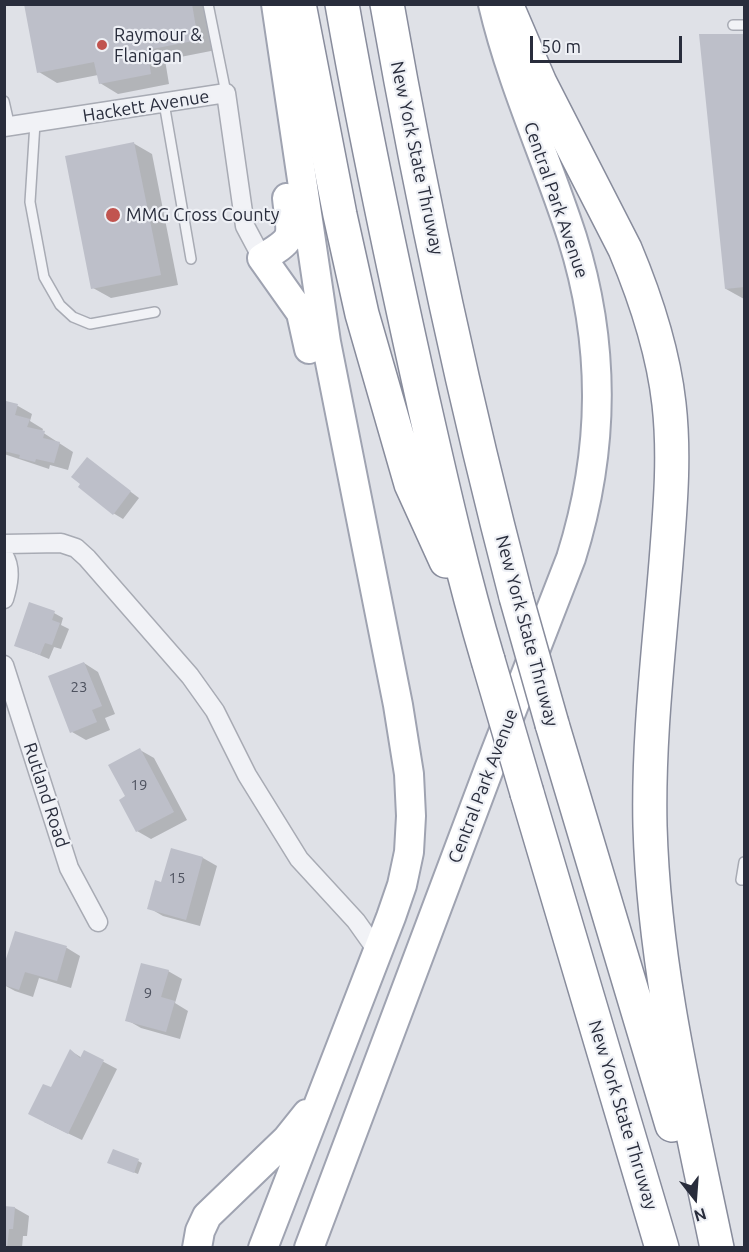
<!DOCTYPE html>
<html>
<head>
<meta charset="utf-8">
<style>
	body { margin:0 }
	#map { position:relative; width:749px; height:1252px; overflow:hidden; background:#dfe1e7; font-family:Ubuntu,sans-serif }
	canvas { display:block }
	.frame { position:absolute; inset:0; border:6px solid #292d3c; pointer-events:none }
	.north { position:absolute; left:665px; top:1168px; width:60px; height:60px; -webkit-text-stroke:4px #eef0f5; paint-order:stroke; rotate:163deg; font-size:16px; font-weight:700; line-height:24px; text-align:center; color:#292d3c }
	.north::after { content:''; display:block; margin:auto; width:21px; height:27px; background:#292d3c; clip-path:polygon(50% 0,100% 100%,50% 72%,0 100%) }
	.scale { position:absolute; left:530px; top:36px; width:152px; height:27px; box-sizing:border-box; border:3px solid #292d3c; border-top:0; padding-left:8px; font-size:18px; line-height:21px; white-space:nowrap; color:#292d3c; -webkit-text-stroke:4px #eef0f5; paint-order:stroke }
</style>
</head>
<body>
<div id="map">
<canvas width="749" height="1252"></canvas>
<div class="frame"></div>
<div class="north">N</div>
<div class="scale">50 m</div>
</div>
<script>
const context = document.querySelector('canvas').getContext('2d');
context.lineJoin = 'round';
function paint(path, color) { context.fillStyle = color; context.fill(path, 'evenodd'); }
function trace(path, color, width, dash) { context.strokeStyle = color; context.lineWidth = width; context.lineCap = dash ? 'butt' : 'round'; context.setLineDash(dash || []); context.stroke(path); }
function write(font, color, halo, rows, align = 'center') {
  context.font = font + ' Ubuntu,sans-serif'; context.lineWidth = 4.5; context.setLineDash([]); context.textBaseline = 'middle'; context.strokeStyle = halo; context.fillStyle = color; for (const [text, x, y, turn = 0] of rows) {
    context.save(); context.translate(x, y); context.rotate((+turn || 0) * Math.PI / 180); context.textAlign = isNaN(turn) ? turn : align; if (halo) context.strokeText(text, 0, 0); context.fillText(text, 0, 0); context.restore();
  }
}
const shadow = new Path2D(`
	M26 4H207L216 50 165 60 169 84 118 94 100 83 98 75 57 83 39 72Z
	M700 36H744V299L726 289Z
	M133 143 152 154 178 285 111 298 93 288Z
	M6 403 18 406 32 414 30 421 43 429 42 432 73 452 68 470 50 465 49 469 4 454V405Z
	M87 459 139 498 123 519 113 513Z
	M54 613 63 618 61 625 69 629 61 649 54 647 49 659 15 645Z
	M84 663 98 672 115 714 105 718 110 730 86 740 72 732Z
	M140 750 154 758 187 820 151 839 137 831 127 797Z
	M172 850 203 858 217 866 200 926 163 916 149 908 162 884Z
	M16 933 67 948 80 956 71 988 39 978 33 997 15 991 4 985V971Z
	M168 971 182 979 175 1003 188 1011 180 1039 141 1028 127 1020Z
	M71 1051 82 1058 85 1052 117 1069 82 1140 44 1122 52 1089Z
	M138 1161 142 1163 138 1174 113 1164Z
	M4 1207 15 1208 29 1216 27 1236H23L22 1248H4Z`);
const building = new Path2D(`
	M24 4H192L198 40 147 50 151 74 99 84 94 62 37 73Z
	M699 34H744V287L725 289Z
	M134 142 161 275 91 289 65 156Z
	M6 401 18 404 15 415 30 419 27 427 45 431 43 438 60 442 54 463 36 459 35 462 19 458 20 455 4 451Z
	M87 457 131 491 113 515 78 487 80 484 71 477Z
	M29 602 55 611 52 620 60 623 52 645 45 643 40 655 14 646Z
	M84 662 102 706 92 710 97 722 70 733 48 676Z
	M140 748 174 812 136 832 119 800 125 796 108 765Z
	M171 848 203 857 186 920 147 909 155 880 161 882Z
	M15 931 67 946 57 981 25 972 19 990 4 985V965Z
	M141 963 169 970 161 997 175 1001 166 1032 125 1021Z
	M70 1049 80 1058 84 1050 104 1060 68 1134 28 1114 43 1084 51 1087Z
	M113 1149 139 1159 134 1173 107 1163Z
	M4 1206 15 1207 13 1229H9L7 1248H4Z`);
const service = new Path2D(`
	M208 4 226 93
	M733 25H744
	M4 101 10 127
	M164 103 191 259
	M35 123 30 202 44 277 60 305 73 317 90 324 155 312
	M744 862 741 880H744`);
const minor = new Path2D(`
	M4 127 226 93 245 226 262 258
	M4 544 61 543 76 548 87 558 190 676 215 711 247 775 299 859 356 921 378 952
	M4 556C12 569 8 586 4 599
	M4 665 69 868 98 922`);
const primary = new Path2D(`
	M287 198C291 237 298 237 262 258L301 313 309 349
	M197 1248 200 1231 207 1216 287 1139 307 1114
	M263 1248 391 917 402 885 409 852 411 816 409 774 398 705 326 342 276 4
	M309 1248 489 769 571 558C605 450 606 345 572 237 547 159 512 85 493 4`);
const motorway = new Path2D(`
	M299 4 340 215 362 314 411 484 446 561
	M342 4C365 136 393 266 422 396 442 484 462 573 488 660
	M387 4C422 203 465 402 516 597
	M506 4 540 83 625 249C646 299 663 350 669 404 675 457 670 510 666 562 659 650 648 738 650 826 654 969 688 1108 717 1248
	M552 724 672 1125
	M527 793 662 1248`);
const motorwayBridge = new Path2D(`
	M516 597 552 724
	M488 660 527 793`);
const markers = [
	[102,45,6,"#c1544f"],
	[113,215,8,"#c1544f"]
];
const numberNames = [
	["23",79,687],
	["19",139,785],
	["15",177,878],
	["9",148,993]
];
const poiNames = [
	["Raymour &",114,35],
	["Flanigan",114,56],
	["MMG Cross County",126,215]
];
const streetNames = [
	["Hackett Avenue",146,106,-9],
	["New York State Thruway",417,158,78],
	["Central Park Avenue",556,200,71],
	["New York State Thruway",527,631,75],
	["Central Park Avenue",483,786,-69],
	["Rutland Road",46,795,72],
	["New York State Thruway",623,1115,73]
];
paint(shadow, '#0003');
paint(building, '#bdbfc9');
trace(service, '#a8abb4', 12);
trace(minor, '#a8abb4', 21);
trace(primary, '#9fa3b1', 32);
trace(motorway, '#888c9c', 36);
trace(service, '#f1f2f6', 9);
trace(minor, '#f1f2f6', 18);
trace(primary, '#fff', 28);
trace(motorway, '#fff', 33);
trace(motorwayBridge, '#888c9c', 36, []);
trace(motorwayBridge, '#fff', 33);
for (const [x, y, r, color] of markers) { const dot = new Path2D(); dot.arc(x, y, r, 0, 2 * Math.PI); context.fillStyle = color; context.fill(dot); trace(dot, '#eef0f5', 2); }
write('15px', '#4e525f', null, numberNames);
write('18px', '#292d3c', '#eef0f5', poiNames, 'left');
write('18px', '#292d3c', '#eef0f5', streetNames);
</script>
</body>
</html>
